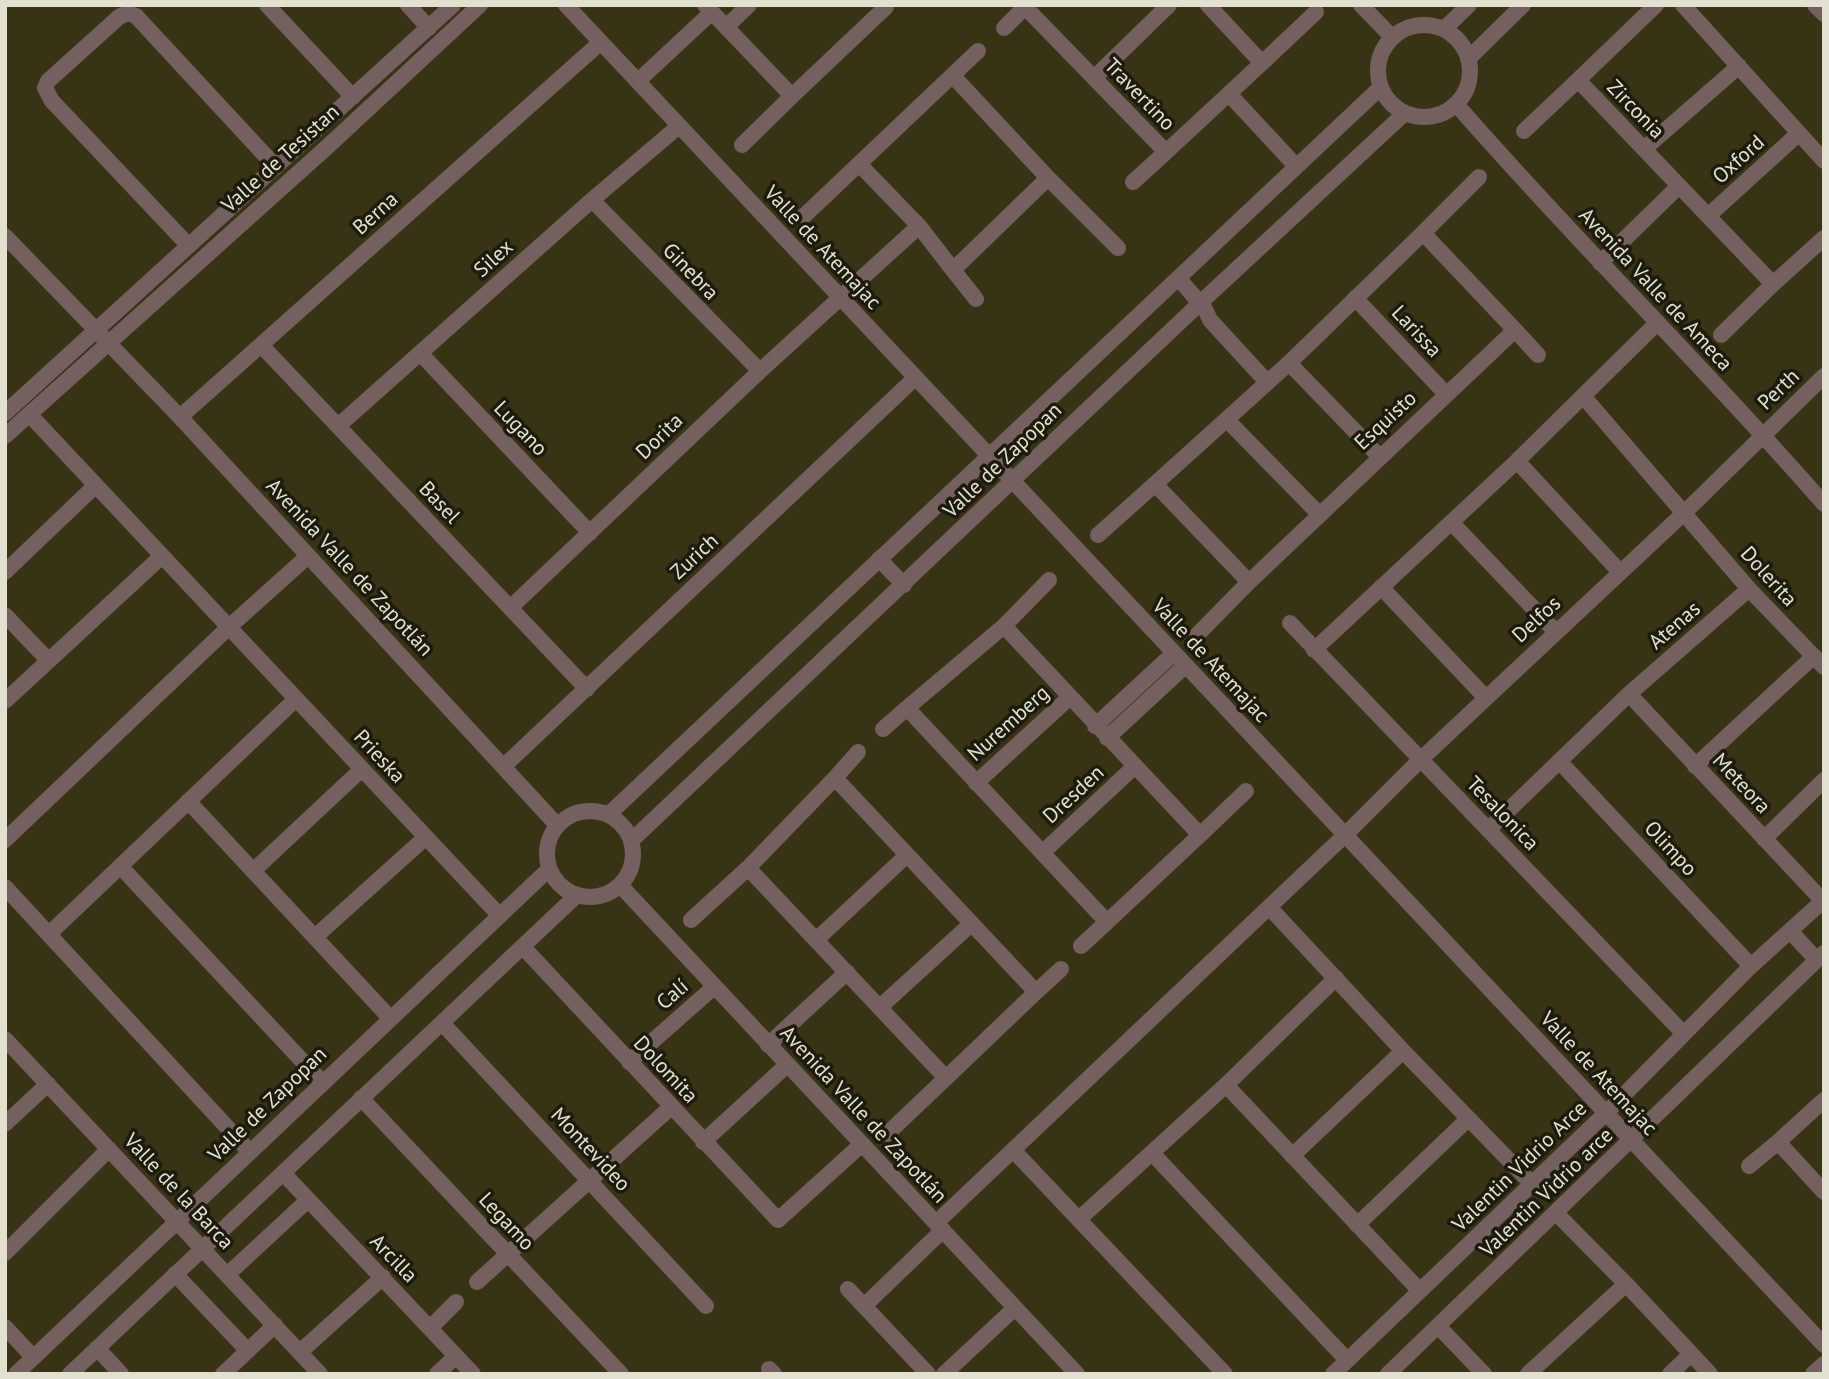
<!DOCTYPE html>
<html>
<head>
<meta charset="utf-8">
<style>
	body { margin:0 }
	#map { position:relative; width:1829px; height:1379px; overflow:hidden; background:#393316; font-family:"PT Sans",sans-serif }
	canvas { display:block }
	.frame { position:absolute; inset:0; border:7px solid #e2e0cf; pointer-events:none }
</style>
</head>
<body>
<div id="map">
<canvas width="1829" height="1379"></canvas>
<div class="frame"></div>
</div>
<script>
const context = document.querySelector('canvas').getContext('2d');
context.lineJoin = 'round';
function trace(path, color, width, dash) { context.strokeStyle = color; context.lineWidth = width; context.lineCap = dash ? 'butt' : 'round'; context.setLineDash(dash || []); context.stroke(path); }
function write(font, color, halo, rows, align = 'center') {
  context.font = font + ' "PT Sans",sans-serif'; context.lineWidth = 7; context.setLineDash([]); context.textBaseline = 'middle'; context.strokeStyle = halo; context.fillStyle = color; for (const [text, x, y, turn = 0] of rows) {
    context.save(); context.translate(x, y); context.rotate((+turn || 0) * Math.PI / 180); context.textAlign = isNaN(turn) ? turn : align; if (halo) context.strokeText(text, 0, 0); context.fillText(text, 0, 0); context.restore();
  }
}
const minor = new Path2D(`
	M267 5 353 97
	M408 5 429 28
	M566 5 1824 1345
	M705 5 792 96 886 7 884 5
	M1027 5 1025 7 1166 152 1262 63 1208 5
	M1361 5 1392 37
	M1656 5 1578 80 1773 284 1824 238
	M1683 5 1824 161
	M1815 5 1824 14
	M1378 71a46 46 0 1 1 92 0a46 46 0 1 1-92 0Z
	M726 27 749 5
	M1004 28 1025 7
	M1444 29 1469 5
	M1468 59 1523 5
	M1262 63 1316 12
	M953 76 1048 178 1118 248
	M1094 78 1169 5
	M638 81 712 12
	M1229 94 1296 166
	M1456 104C1575 241 1705 367 1824 504
	M1524 131 1578 80
	M742 145 792 96
	M1644 149 1739 66
	M860 165 919 226 953 270 1048 178
	M1133 182 1166 152
	M592 200 760 371
	M804 216 978 51
	M1708 216 1798 134
	M1423 233 1515 330 1249 582 1155 484 1289 363Z
	M1423 233 1479 177
	M5 236 180 417 557 825
	M189 246 52 101 45 88 48 81 119 17 127 13 136 16 276 167
	M1600 263 1679 186
	M953 270 976 299
	M1179 279 1205 309 1210 320 1267 382
	M1355 298 1446 394
	M1515 330 1538 355
	M1721 335 1773 284
	M261 345 587 689
	M420 353 590 533
	M1289 363 1379 456
	M1583 396 1749 589 1824 667
	M5 413 453 5
	M29 414 500 916
	M180 417 601 42
	M1227 420 1319 514
	M338 426 592 200 679 126
	M5 436 326 148 480 5
	M1517 461 1620 572
	M1452 523 1556 632
	M1098 535 1155 484
	M879 559 904 585
	M5 572 96 485
	M1381 587 1486 698
	M510 608 760 371 919 226
	M5 615 48 660
	M1290 623 1684 1034
	M1004 626 1200 835 1107 922 907 708Z
	M1004 626 1049 580
	M1197 635 1249 582
	M1314 650 1517 461 1657 323
	M1629 694 1823 901
	M5 701 162 556
	M1095 726 1173 654
	M883 729 907 708
	M1107 738 1185 666
	M1559 761 1751 966
	M504 766 915 378
	M1695 766 1814 656
	M835 778 1036 992 946 1078 748 868Z
	M835 778 858 752
	M976 783 1070 697
	M188 801 391 1019
	M547 854a43 43 0 1 1 86 0a43 43 0 1 1-86 0Z
	M608 815 1381 87
	M1488 830 1629 694 1749 589
	M1200 835 1246 791
	M1764 839 1824 780
	M5 840 229 627 308 556
	M631 841 1199 304 1405 113
	M1042 853 1135 766
	M120 866 322 1082
	M254 870 362 769
	M620 885 1077 1374
	M5 887 250 1152
	M1269 907 1403 1051 1533 1185
	M691 920 748 868
	M1790 931 1816 959
	M49 934 296 699
	M316 936 426 837
	M816 940 906 856
	M1081 946 1107 922
	M523 947 778 1220 862 1144
	M1036 992 1061 969
	M880 1007 971 924
	M442 1023 706 1306
	M5 1039 320 1374
	M768 1045 847 972
	M629 1062 714 987
	M1226 1085 1420 1291
	M361 1098 621 1374
	M1824 1100 1778 1142 1824 1192
	M5 1124 48 1084
	M887 1134 946 1078
	M703 1142 787 1065
	M1013 1150 1225 1374
	M1152 1153 1347 1360
	M1292 1156 1403 1051
	M1749 1166 1778 1142
	M283 1173 473 1374
	M1557 1214 1626 1284 1710 1374
	M1079 1219 1226 1085 1336 978
	M936 1223 1345 835 1419 761 1685 512 1824 376
	M1357 1225 1468 1119
	M5 1253 109 1149
	M175 1274 248 1351
	M227 1275 308 1200
	M477 1282 671 1107
	M848 1289 928 1374
	M864 1306 943 1230
	M1438 1326 1484 1374
	M5 1327 33 1357
	M430 1328 456 1302
	M97 1348 121 1374
	M300 1352 383 1277
	M769 1369 774 1374
	M16 1374 549 869
	M70 1374 577 895
	M223 1374 275 1325
	M437 1374 456 1356
	M944 1374 1015 1308
	M1333 1374 1606 1113 1751 966 1824 900
	M1388 1374 1824 953
	M1528 1374 1626 1284
	M1670 1374 1691 1354
	M1813 1374 1824 1364`);
const streetNames = [
	["Travertino",1139,95,46],
	["Zirconia",1635,110,46],
	["Valle de Tesistan",281,159,-42],
	["Oxford",1739,160,-42],
	["Berna",376,214,-42],
	["Valle de Atemajac",822,248,47],
	["Silex",494,259,-42],
	["Ginebra",690,272,46],
	["Avenida Valle de Ameca",1655,290,47],
	["Larissa",1416,332,47],
	["Perth",1779,390,-44],
	["Esquisto",1386,421,-43],
	["Lugano",520,429,46],
	["Dorita",660,437,-44],
	["Valle de Zapopan",1003,461,-44],
	["Basel",439,503,47],
	["Zurich",695,557,-43],
	["Avenida Valle de Zapotlán",349,568,47],
	["Dolerita",1768,577,48],
	["Delfos",1537,620,-43],
	["Atenas",1675,626,-41],
	["Valle de Atemajac",1210,661,47],
	["Nuremberg",1009,724,-42],
	["Prieska",379,757,47],
	["Meteora",1741,784,47],
	["Dresden",1074,795,-43],
	["Tesalonica",1502,814,46],
	["Olimpo",1670,849,47],
	["Calí",673,995,-41],
	["Dolomita",665,1070,47],
	["Valle de Atemajac",1598,1074,47],
	["Valle de Zapopan",268,1105,-44],
	["Avenida Valle de Zapotlán",863,1115,47],
	["Montevideo",590,1150,47],
	["Valentin Vidrio Arce",1520,1167,-44],
	["Valle de la Barca",178,1192,47],
	["Valentin Vidrio arce",1547,1193,-44],
	["Legamo",506,1222,47],
	["Arcilla",393,1259,46]
];
trace(minor, '#74615f', 16);
write('21px', '#e2e0cf', '#1d1b0e', streetNames);
</script>
</body>
</html>
